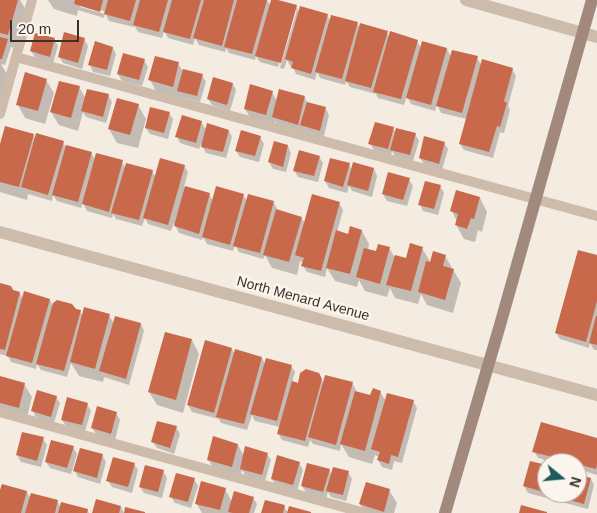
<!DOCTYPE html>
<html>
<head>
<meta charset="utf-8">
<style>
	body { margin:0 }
	#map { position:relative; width:597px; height:513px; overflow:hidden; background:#f4ebe1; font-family:Helvetica,sans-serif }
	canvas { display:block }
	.north { position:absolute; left:537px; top:453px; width:50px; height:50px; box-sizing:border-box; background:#fbf5ee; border:1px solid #aea6a0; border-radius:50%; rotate:107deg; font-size:14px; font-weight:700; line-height:20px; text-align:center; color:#3b302b }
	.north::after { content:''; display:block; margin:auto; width:18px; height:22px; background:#1f5a5e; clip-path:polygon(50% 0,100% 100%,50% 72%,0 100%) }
	.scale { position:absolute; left:10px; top:20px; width:69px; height:22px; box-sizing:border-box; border:2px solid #3b302b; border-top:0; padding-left:6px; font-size:15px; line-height:18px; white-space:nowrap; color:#3b302b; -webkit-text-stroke:4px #fbf5ee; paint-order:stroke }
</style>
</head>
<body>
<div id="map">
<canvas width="597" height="513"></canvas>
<div class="north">N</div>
<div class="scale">20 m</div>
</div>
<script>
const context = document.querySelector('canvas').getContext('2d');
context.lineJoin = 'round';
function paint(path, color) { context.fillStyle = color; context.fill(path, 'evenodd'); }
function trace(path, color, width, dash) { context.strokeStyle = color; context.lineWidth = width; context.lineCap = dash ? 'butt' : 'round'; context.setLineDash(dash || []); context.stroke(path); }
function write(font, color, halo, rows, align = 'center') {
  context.font = font + ' Helvetica,sans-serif'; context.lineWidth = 5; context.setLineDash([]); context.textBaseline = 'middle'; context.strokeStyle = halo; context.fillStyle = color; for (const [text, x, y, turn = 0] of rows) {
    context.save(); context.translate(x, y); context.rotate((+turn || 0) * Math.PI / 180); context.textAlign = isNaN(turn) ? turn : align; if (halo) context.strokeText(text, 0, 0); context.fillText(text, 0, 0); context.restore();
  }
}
const shadow = new Path2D(`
	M0 0H20L26 10 16 48 11 47 5 65 1 64 8 76 0 104Z
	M48 0H267L270 5 272 0H274L296 6 299 12 327 15 330 21 357 23 360 29 387 32 389 37 417 41 421 48 447 49 451 57 477 58 482 66 512 69 516 76 508 106 510 110 504 133 500 132 493 158 464 150 460 144 467 119 441 113 437 104 435 111 411 104 407 96 404 105 378 98 376 94 350 87 346 81 345 85 320 78 317 72 315 80 296 74 293 67 290 66 287 60 284 69 280 68 297 10H294L278 67 260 62 256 56 255 60 229 53 226 48 225 52 199 45 195 38 193 45 168 38 164 31 162 38 138 32 134 25V27L109 21 106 15 107 12 80 4V7L105 14 104 18 78 10 77 16 54 9Z
	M54 39 58 46 53 63 35 57 31 51Z
	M84 39 88 46 82 69 63 63 59 56Z
	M113 48 116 54 110 76 93 72 90 65Z
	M144 60 148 67 142 86 122 81 118 74Z
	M178 64 184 72 202 75 206 82 200 102 181 97 180 100 157 93 150 80Z
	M46 80 54 93 45 124 25 118 18 105Z
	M233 84 236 90 230 111 212 105 208 99Z
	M79 87 86 99 108 95 112 102 106 123 86 117 83 112 78 131 59 125 51 112Z
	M272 92 277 101 304 97 308 103 326 109 329 115 324 136 281 131 275 121 273 128 253 122 245 109Z
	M138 105 146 119 138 148 117 143 109 129Z
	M169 113 173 119 168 139 150 134 146 128Z
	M201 122 207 131H229L232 137 226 158 206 153 201 144 199 149 180 143 177 137Z
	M393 128 396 133 415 134 419 141 413 161 395 156 392 151 391 155 374 150 370 143Z
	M33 135 36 140 63 142 65 146 91 153 96 161 122 162 125 168 152 171 156 178 184 166 188 172 184 187 209 194 213 201 243 195 247 201 248 196 274 203 277 209V211L301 218 305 223 339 203 343 210 337 232 348 235 362 231 369 244 368 250 377 253 389 248 394 256 407 259 422 248 431 263 445 256 461 283 453 313 427 305 421 294 418 304 395 298 390 288 387 297 365 291 359 280 357 287 335 281 327 268 325 277 307 272 303 266 304 263 300 261 297 275 272 268 265 255 263 259 239 252 235 245 233 251 207 244 203 237 202 240 179 233 174 223 171 231 148 224 145 218 142 226 116 219 113 214 112 218 87 211 83 203 81 208 57 201 53 195 52 201 28 194 27 200 0 192V148Z
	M260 137 264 144 259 162 240 157 236 151Z
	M444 143 448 149 442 170 424 164 420 158Z
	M288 146 291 153 286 172 273 169 269 162Z
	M319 157 323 163 318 182 298 177 294 170Z
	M349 164 352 170 374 169 377 176 372 197 352 191 349 186 347 193 329 188 325 181Z
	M409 180 413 186 407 206 387 201 383 194Z
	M440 186 444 193 438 215 423 211 420 204Z
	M480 198 487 212 482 232 478 230 475 242 464 239 456 225 457 222 452 211Z
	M597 256V350H594L590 343 589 348 560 339 556 333Z
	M0 284 13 291 20 293 23 300H50L53 306 80 311 83 317 109 316 114 323 141 324 144 331 129 385 104 377 103 382 79 376 71 363 67 377 41 370 37 364 36 369 11 362 8 356 0 354Z
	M192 340 199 354 183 413 157 405 149 392Z
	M206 342 232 349 235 355 262 358 265 364 291 366 295 372 292 382 299 384 318 374 324 384 352 383 356 390V392L371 396 380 392 386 401H413L417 408 402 463 394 461 392 470 382 467 378 460 379 457 375 455 372 464 349 457 341 444 340 451 313 444 310 440 308 447 282 440 278 433 280 427 255 421 252 415 247 430 221 423 219 419 192 412 188 405Z
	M0 380 24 384 32 397 26 421 0 410Z
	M56 397 60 403 54 423 36 417 33 411Z
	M87 404 91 411 85 431 66 426 62 420Z
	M116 413 120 420 115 440 96 434 92 428Z
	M176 427 180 434 174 454 157 448 153 442Z
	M43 439 47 445 41 467 21 462 17 455Z
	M597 439V475L577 469V463H555L538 458 534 451Z
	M238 445 244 456 267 454 271 460 265 481 245 475 242 470 239 479 216 473 208 459Z
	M73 447 77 454 71 474 50 468 46 462Z
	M102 455 106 462 100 484 78 477 75 471Z
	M299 463 303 470 297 491 276 486 272 479Z
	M134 464 138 470 132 493 112 487 108 481Z
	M547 467V493H577V475L591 479 594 485 588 509 528 493 524 486Z
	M329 470 332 475 348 472 352 479 346 501 331 497 328 492 326 498 306 492 302 486Z
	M163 471 167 478 162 498 144 493 140 487Z
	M194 479 198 486 191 508 175 503 171 497Z
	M225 489 232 502 253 498 257 504 254 513H202L196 503Z
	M389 490 397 503 394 513H365L360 504Z
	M0 491 27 492 31 499 57 501 61 508 87 510 89 513H0Z
	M284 506 288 513H262Z
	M121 507 124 513H94Z`);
const building = new Path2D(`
	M0 0H18L8 35 0 33Z
	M75 0H103L100 12 74 4Z
	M108 0H136L130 21 104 14Z
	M140 0H168L159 32 133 25Z
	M172 0H201L190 39 163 32Z
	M204 0H234L222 46 193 38Z
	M237 0H267L252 54 224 47Z
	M271 0H278L297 5 281 63 255 56Z
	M300 6 328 14 311 74 291 68 293 62 285 59Z
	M331 15 358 22 342 79 315 72Z
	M360 23 388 31 371 88 345 81Z
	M390 31 418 40 401 99 373 92Z
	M64 32 85 38 78 63 58 57Z
	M35 33 55 38 50 57 30 51Z
	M0 37 8 39 2 59H0Z
	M95 41 113 47 107 70 88 65Z
	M422 41 447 48 431 105 406 98Z
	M452 50 478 56 462 113 436 106Z
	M123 53 145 59 139 80 117 74Z
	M155 56 179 62 173 87 148 80Z
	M482 59 513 68 504 101 507 103 500 127 497 126 489 152 459 144Z
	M183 69 203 74 197 96 177 91Z
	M25 72 47 79 38 111 16 105Z
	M213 77 233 83 227 105 207 99Z
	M59 81 80 86 71 118 50 112Z
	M250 84 273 91 266 115 244 109Z
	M87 89 109 94 103 117 81 111Z
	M279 89 305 96 298 125 272 117Z
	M117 98 139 104 130 135 108 129Z
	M307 102 326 107 320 131 300 125Z
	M150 107 170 112 164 133 145 128Z
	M182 115 202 121 196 143 175 137Z
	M375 122 394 127 388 149 368 144Z
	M207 123 229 130 223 152 201 147Z
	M5 126 34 134 19 187 0 182V144Z
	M396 128 416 133 410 155 390 150Z
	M241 130 261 136 255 156 235 151Z
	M36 133 64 141 48 195 21 187Z
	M424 136 445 142 439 164 419 158Z
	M274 141 288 145 283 167 268 162Z
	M66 145 92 152 78 202 52 195Z
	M299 150 320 156 314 176 293 171Z
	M96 153 123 160 109 212 82 204Z
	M160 158 185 165 168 225 143 218Z
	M330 158 350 163 343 187 324 181Z
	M353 162 374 168 368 191 347 185Z
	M126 163 153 170 139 220 111 213Z
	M388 172 410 178 403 200 382 194Z
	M425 181 441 185 434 209 418 205Z
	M185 186 210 193 199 234 174 226Z
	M216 186 244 194 230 245 202 237Z
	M456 190 480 197 474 219 471 218 467 229 455 225 458 214 450 211Z
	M248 194 274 201 260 253 233 246Z
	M312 194 340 202 321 271 301 266 304 258 295 255Z
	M276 209 302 217 289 262 263 255Z
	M350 226 362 230 350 274 326 268 336 230 348 234Z
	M410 243 423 247 411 291 386 285 395 255 406 258Z
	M378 244 390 247 380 284 356 277 364 248 376 251Z
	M578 250 597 255V301L586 342 555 333Z
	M433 251 446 255 443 266 454 269 445 300 418 292 426 261 430 262Z
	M0 283 11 286 13 290 20 292 5 350 0 349Z
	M24 291 50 299 32 363 6 356Z
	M57 300 72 304 76 309 81 310 64 371 36 364 53 303Z
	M84 307 110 314 95 369 70 362Z
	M115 316 141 323 126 379 99 371Z
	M596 316H597V345L589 343Z
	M165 332 192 339 176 400 148 392Z
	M205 340 232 348 214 413 187 405Z
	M235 349 262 357 244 424 216 417Z
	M266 358 292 365 277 421 250 414Z
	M306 369 319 373 322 379 305 441 277 434 292 381 298 383 300 373Z
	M325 375 353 382 336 445 308 437Z
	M0 376 25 383 19 408 0 403Z
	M373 388 381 391 365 451 340 444 355 391 370 395Z
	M37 390 57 396 51 417 31 411Z
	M387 393 414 400 398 457 391 455 389 464 377 460 380 452 371 449Z
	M67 397 88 403 82 425 61 420Z
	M97 406 117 412 111 434 91 428Z
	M157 421 177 426 170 448 151 442Z
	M541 422 597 438V464L596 469 577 464V463L532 452Z
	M22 432 44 437 37 461 16 455Z
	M213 436 238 444 232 467 207 460Z
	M51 440 74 446 67 468 45 462Z
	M245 446 268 453 262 475 240 469Z
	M80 448 103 454 97 478 73 471Z
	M277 455 300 462 293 485 271 479Z
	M113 457 135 463 128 487 106 481Z
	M530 461 547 465V493L523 486Z
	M307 463 330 469 323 492 301 486Z
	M145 465 164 470 158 492 139 487Z
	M333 467 349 471 343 495 326 491Z
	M176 473 195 478 188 502 169 497Z
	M577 474 591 478 584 504 548 494 577 493Z
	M201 481 226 488 220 510 195 504Z
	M366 482 390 489 384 512 359 504Z
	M2 484 27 491 21 513H0V490Z
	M234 491 254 497 249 513H233L228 512Z
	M31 493 58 500 55 513H25Z
	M96 499 121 506 119 513H92Z
	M265 500 285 505 283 513H261Z
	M61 502 88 509 87 513H58Z
	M521 505 547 512V513H519Z
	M289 506 311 512V513H287Z
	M125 507 145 512V513H124Z`);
const lane = new Path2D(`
	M16 57 597 216
	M0 114 32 0
	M0 412 365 513`);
const street = new Path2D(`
	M466 0 597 37
	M0 232 597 395`);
const secondary = new Path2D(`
	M445 513 500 325 592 0`);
const streetNames = [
	["North Menard Avenue",303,299,15]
];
paint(shadow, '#0003');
paint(building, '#c8694b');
trace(lane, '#cdbbac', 10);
trace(street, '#cdbbac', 12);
trace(secondary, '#a18a7d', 12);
write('14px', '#3b302b', '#fbf5ee', streetNames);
</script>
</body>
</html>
